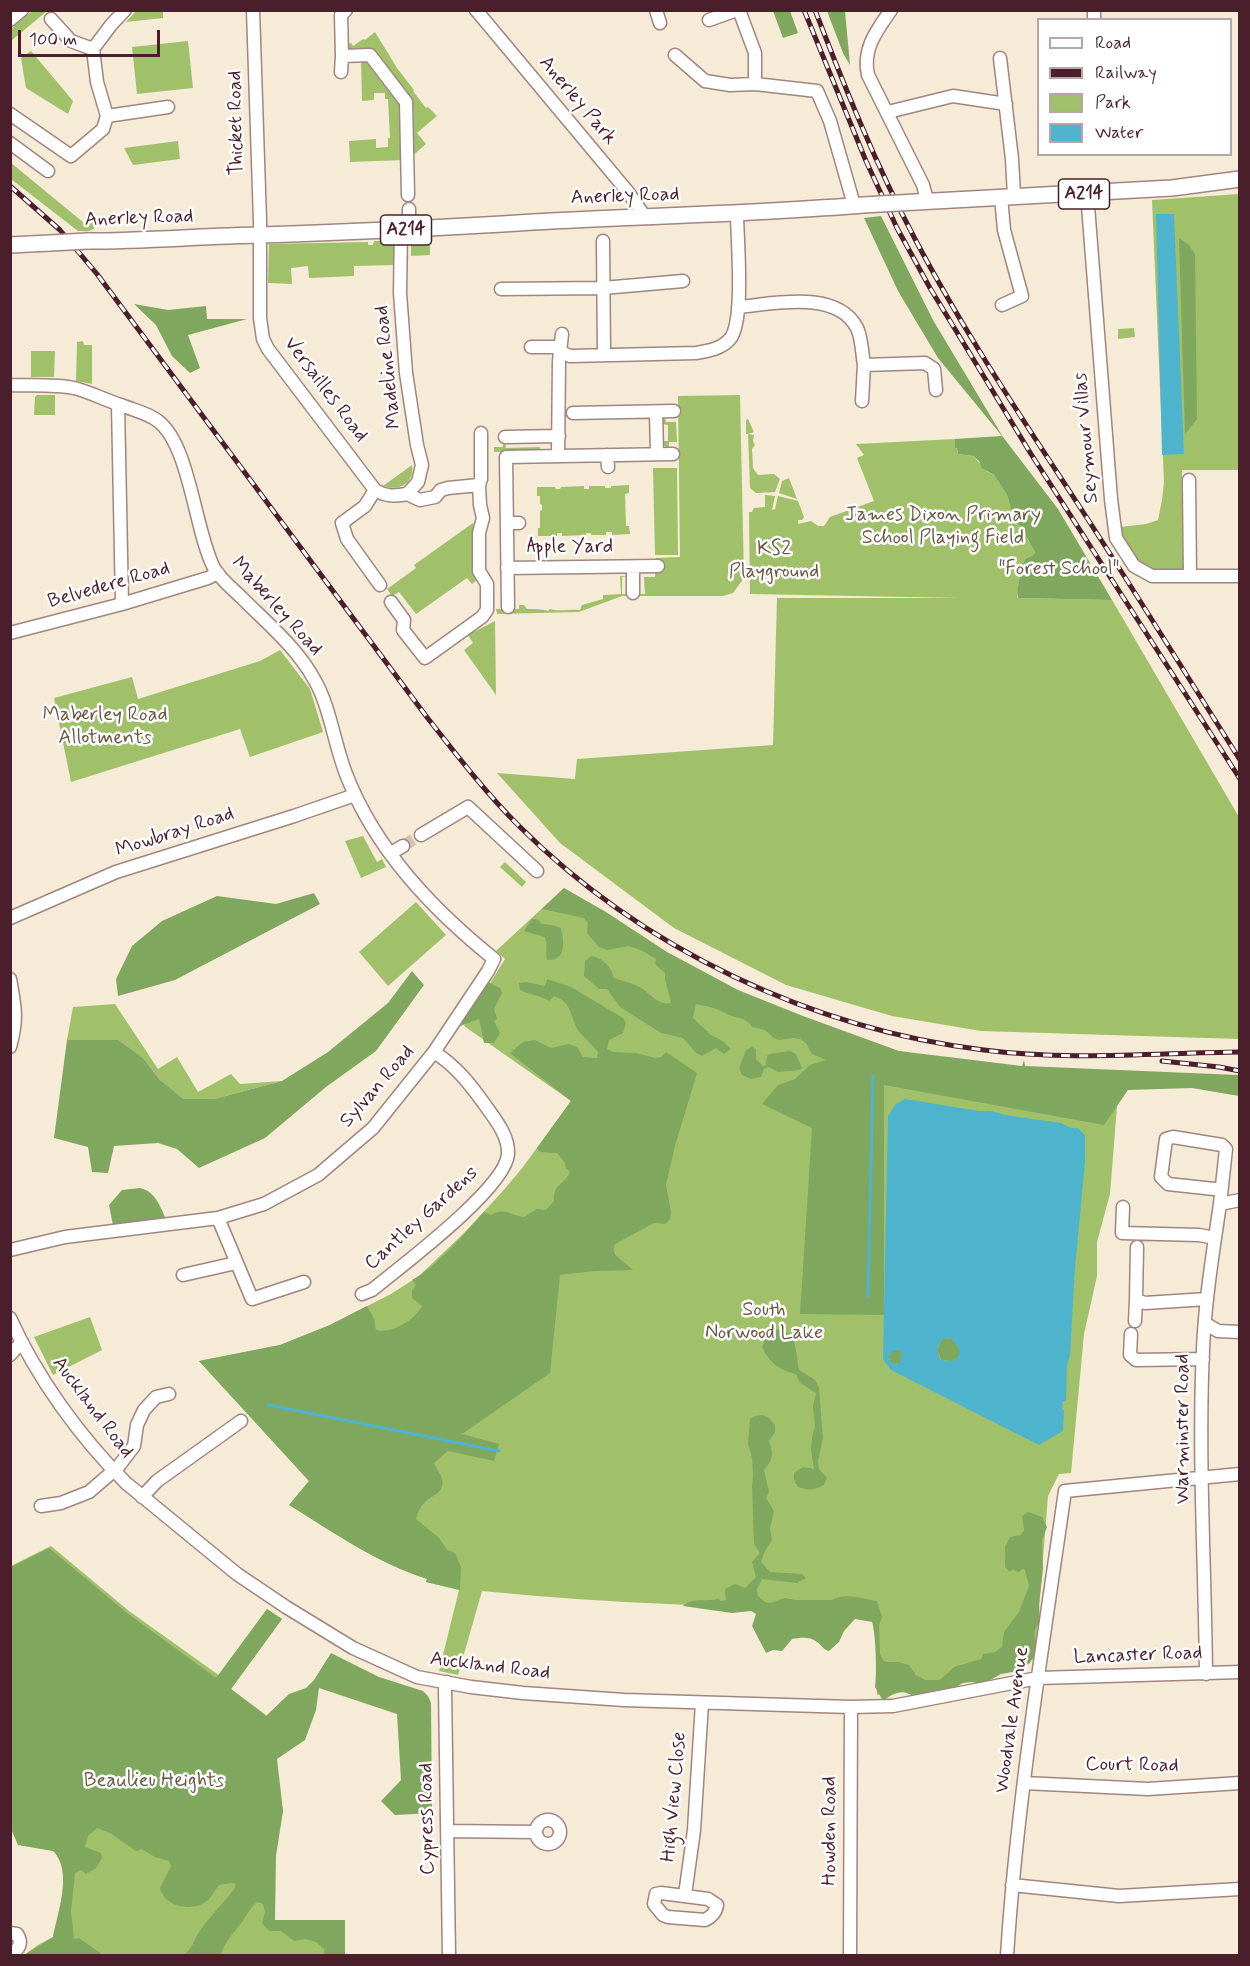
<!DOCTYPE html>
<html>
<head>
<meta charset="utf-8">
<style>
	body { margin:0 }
	#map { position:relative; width:1250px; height:1966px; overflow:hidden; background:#f5ebd7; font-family:Mynerve,sans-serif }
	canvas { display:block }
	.frame { position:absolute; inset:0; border:12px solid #4a1f2b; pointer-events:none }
	.legend { position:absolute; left:1037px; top:18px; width:195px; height:138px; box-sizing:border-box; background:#fff; border:2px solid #b7a5aa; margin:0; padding:8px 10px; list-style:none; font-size:18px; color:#4a1f2b }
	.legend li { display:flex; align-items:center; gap:12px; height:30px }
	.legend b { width:30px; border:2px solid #b7a5aa }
	.scale { position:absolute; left:18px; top:30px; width:142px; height:27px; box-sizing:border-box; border:3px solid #4a1f2b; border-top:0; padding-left:8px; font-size:18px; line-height:21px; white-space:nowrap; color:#4a1f2b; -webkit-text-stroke:4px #fff; paint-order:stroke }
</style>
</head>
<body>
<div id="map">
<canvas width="1250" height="1966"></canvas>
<div class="frame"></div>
<ul class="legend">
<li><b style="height:8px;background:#fff"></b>Road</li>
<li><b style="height:8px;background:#4a1f2b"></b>Railway</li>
<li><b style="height:16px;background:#a0c16a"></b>Park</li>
<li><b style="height:16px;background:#4eb4cd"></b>Water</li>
</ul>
<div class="scale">100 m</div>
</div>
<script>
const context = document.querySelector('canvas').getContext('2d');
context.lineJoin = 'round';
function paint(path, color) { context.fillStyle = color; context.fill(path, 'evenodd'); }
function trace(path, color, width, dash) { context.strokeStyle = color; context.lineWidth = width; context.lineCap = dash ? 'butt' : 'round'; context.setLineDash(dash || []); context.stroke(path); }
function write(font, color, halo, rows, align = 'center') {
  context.font = font + ' Mynerve,sans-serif'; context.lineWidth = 5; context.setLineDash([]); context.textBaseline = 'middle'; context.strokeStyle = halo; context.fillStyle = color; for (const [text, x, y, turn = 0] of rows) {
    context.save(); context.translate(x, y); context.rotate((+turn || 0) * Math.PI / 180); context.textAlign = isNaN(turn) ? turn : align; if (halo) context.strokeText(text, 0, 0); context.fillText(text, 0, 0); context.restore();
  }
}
const green = new Path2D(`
	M33 10 47 11 11 41V29Z
	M137 10 163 11V18L126 22Z
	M375 32 397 68 414 90 413 91 426 108 428 107 437 116 417 133 426 144 410 158 408 102 375 56 350 54 343 45 351 43 353 46 363 39 365 40Z
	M188 41 193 88 137 94 132 47Z
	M31 51 73 101 68 114 26 88 21 58Z
	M361 58 371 59 404 103 405 160 350 162 349 141 376 139V148L388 147V138H390L388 99H385V93H374V100L362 101Z
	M178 141 180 159 133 165 124 148Z
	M10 162 84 223 95 218 96 224C94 233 85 231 78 231L11 179Z
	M1239 194V470H1182L1183 570 1168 571 1152 569 1141 565 1121 541 1120 527 1146 524 1158 520 1162 500 1164 482 1152 200Z
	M411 234H430V255L411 256Z
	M374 241H394V265L354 266V276L309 278 308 266 291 268 292 284 268 283 269 244 368 242V245H373Z
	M1134 328 1135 337 1118 339V329Z
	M83 341 84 345H92V384L76 381 77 342Z
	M31 351H55L54 377H31Z
	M37 395H55V415H34L35 397Z
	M740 395 744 578 733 593 723 596H622L579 612 497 614 496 609H519V605H524L527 609C533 609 542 609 548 611L550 609C559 612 571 609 580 610L582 605 603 599V595L621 594 620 576 629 577H622V594H645L644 577H655L656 558 680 557 678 396Z
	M662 416H665L666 422H676L677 442H669V449L662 444 661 441H668V425L662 424V419H660Z
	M748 419 754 432 748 434 754 435 753 441 755 445 752 449 753 468 758 475 774 474 780 479 775 492 756 493 750 488 748 434H746V420Z
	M955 439 958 454 973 456 988 472 994 475 1007 495 1014 520 1022 529 1035 552 1033 555 1025 559 1020 571 1017 598 1112 600 1239 817V1039L981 1031 892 1016 786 985 674 928 560 843 497 773 575 779 577 759 773 745 777 598H959L750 594 749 512H752L754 508 765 507V495L775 496 772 510 775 509 778 496 798 501 804 517 802 520H798V524L811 521 818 526H824L830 517 874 501 857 458 864 455 856 444Z
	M503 441H505L506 448 540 447V451L494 452V447H503Z
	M412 465C415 483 399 492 383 486Z
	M653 468H677L678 555H655Z
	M789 478 797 499 779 493 782 481Z
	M629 485V493L625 494 626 526H629L630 534 612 535V532H606V535H591V533H586V535L562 536V533H557V536H538V528H540V511L542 510V505L540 504V496H537V487H555L556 489H560L561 487 584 486V489H589V486H605V488H611V486Z
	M473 523V571L476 581 472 584 467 578 416 614 399 592 392 596 387 589 416 568 414 565Z
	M495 621 496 695 464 650 473 643 468 635Z
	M280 650 310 689 323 732 250 757 240 729 71 782 54 698 132 677 138 699 260 661Z
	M363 836 377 862 382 859 386 867 361 878 345 841Z
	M505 862 526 882 522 887 500 867Z
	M564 888 708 990 830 1044 1036 1076 1119 1081 1110 1194 1097 1242V1276L1084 1334 1071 1473 1059 1474 1048 1496 1035 1659 925 1685 877 1695 876 1609C744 1608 613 1604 482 1591L458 1675 439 1671 459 1590 426 1582 427 1579C377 1563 333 1532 289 1505L309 1481 199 1361 280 1345 330 1325 391 1294 419 1276 463 1234 502 1192 523 1167 571 1101 464 1026 505 959 496 951Z
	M416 902 446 935 388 986 359 952Z
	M115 1004 158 1069 177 1057 198 1092 231 1074 240 1084 282 1081 214 1099 183 1100 159 1079 144 1059 67 1040 73 1007Z
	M90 1317 102 1350 53 1375 34 1337Z
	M51 1546 129 1611 220 1676 267 1609 282 1619 231 1689 266 1715 283 1811 275 1850 274 1920H344V1955H24L38 1945 53 1937C58 1910 73 1874 54 1851L27 1846 11 1829V1566Z`);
const forest = new Path2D(`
	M773 11H790L798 33 783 38Z
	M827 11H845L850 65 843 53Z
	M881 216 933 320 1003 437 1058 509 1112 600 1018 598C1016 591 1021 567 1025 559L1033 555 1035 552 1022 529 1014 520 1007 495 994 475 982 468 979 461 973 456 958 454 957 448H955V439L1002 436 938 358 898 291 864 218Z
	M1179 238 1189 245 1195 254 1197 419 1185 434Z
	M134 304 168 310 206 306 207 319H247L188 335 200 368 190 373 172 356 156 325Z
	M564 888 606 912 667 952 738 990 803 1016 899 1051 1022 1066 1024 1060 1025 1066 1237 1075 1239 1076V1096L1192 1088 1128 1090 1104 1125 884 1085V1315L800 1314 812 1128 762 1104 778 1085 795 1079 810 1065 826 1060 812 1054 806 1043 800 1039 793 1038 779 1040 774 1038 765 1030 752 1027C746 1016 735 1019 725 1013 714 1007 709 1007 696 1004L693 1018 711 1035 721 1040 731 1049 724 1054 716 1048 702 1056 696 1053 683 1038 661 1033 620 1007 607 989H599L584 976 585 961 591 956C603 958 611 966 614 978 621 981 630 982 637 986 650 991 656 1006 671 1003L665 979V973L655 964 656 959 643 951 629 946 607 950 599 947 587 933 588 923 584 918 542 909Z
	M314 893 320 904 175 980 118 996 116 979 132 946 162 921 217 896 276 904Z
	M532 919H537L542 924 552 925 561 928C564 942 567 961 547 960 545 952 548 945 545 937L524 931Z
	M412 971 424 985 376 1051 326 1087 265 1138 199 1168 177 1149 158 1143 114 1146 108 1173 92 1172 88 1147 54 1138 67 1040H118L144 1059 159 1079 183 1099H214L282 1081 328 1052 388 1003Z
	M547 979 571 987 623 1018 626 1023 623 1033 609 1040 607 1049 613 1052 637 1053 655 1058 661 1057 666 1052 697 1073 675 1146 666 1185 671 1212 670 1220 665 1224 654 1223 615 1244C614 1247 613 1251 615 1254 616 1256 630 1267 633 1270L595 1271 560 1275 550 1373 462 1434 499 1444 494 1461 448 1451 434 1463C436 1468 439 1472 441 1476 447 1492 434 1494 425 1502 420 1507 418 1512 416 1519L439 1538 447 1550 455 1553 461 1567 460 1590 426 1582 427 1579C377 1563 333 1532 289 1505L309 1481 199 1361 280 1345 330 1325 367 1306 374 1319 376 1330C392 1334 415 1320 422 1306L412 1298V1290L416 1285 412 1280C437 1266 465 1233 484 1212L491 1215C507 1207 508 1215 524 1217L537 1209 546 1210 554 1201C552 1184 565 1186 570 1171L566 1169 565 1163 557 1153 540 1152 537 1148 571 1101 510 1053 523 1042 535 1040 551 1048 569 1044 577 1047 583 1057 597 1058 598 1052C593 1046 587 1040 581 1034 569 1021 575 1003 554 996L549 1001C540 995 530 995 520 990L519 983 526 982 545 986Z
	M488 982 500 988 502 993 494 1009 497 1019 494 1021 500 1033 494 1043H484L479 1019 460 1026Z
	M752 1047 756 1049V1059L763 1066 766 1065 767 1056 769 1054 790 1051 796 1054 802 1068 800 1070 778 1072 769 1067 764 1069 761 1077 751 1079 742 1075 739 1068 746 1050Z
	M140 1188C155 1191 160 1206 166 1219L113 1225 109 1205 122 1190Z
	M778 1329C798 1332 796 1355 799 1370L815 1380 819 1388 823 1438 818 1461 819 1469 827 1478 824 1485C814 1490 809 1491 798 1487L794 1480V1473L803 1467 814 1469 811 1450 812 1437 815 1426 813 1406 816 1393 800 1383 796 1374C780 1370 770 1364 762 1347L766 1337Z
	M943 1338 952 1339 959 1348V1356L952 1361 941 1360 937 1349Z
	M889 1357a7 7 0 1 1 14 0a7 7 0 1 1-14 0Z
	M762 1415 768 1417 775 1425V1432L769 1441C774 1454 773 1459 764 1470L769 1492 766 1498 774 1511 770 1528 772 1540 764 1553 761 1562 770 1572 802 1574 806 1578 797 1583 762 1579 757 1589 758 1596 765 1602 770 1603 785 1598 795 1600H832C845 1592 864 1599 877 1601L882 1617 879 1626 880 1654 883 1660 886 1662H898L909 1665 916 1675 925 1680H940L954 1667 981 1659 983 1654 995 1652 1002 1647 1004 1632 1019 1612 1029 1586 1025 1570 1023 1569 1018 1572 1014 1570 1009 1571 1005 1567V1547L1010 1537 1021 1535 1024 1530 1022 1516 1028 1512 1042 1517 1047 1527 1042 1540 1043 1569 1039 1604 1040 1621 1034 1632 1037 1650 1030 1663 1018 1671 1001 1674 983 1684 972 1682 963 1683 956 1687 930 1692 916 1698C904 1688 894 1692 883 1701L875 1687C877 1677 876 1633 872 1622L855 1619 844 1631 839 1642 829 1651C822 1649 822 1645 817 1642 809 1636 801 1638 792 1639L782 1651 773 1650 766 1653 752 1626 756 1614 751 1611 732 1613 683 1606C692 1597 706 1602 718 1599L721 1601 726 1600 725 1589 735 1584 745 1588 756 1577 752 1562 760 1553 754 1544 752 1487 753 1475 752 1458 748 1444 750 1419 755 1416Z
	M49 1548 127 1613 216 1678 267 1609 282 1619 231 1689 266 1716 289 1694 306 1688 314 1680 331 1653 379 1677 423 1691 428 1696 431 1703 432 1813 395 1815 381 1801 401 1780 397 1714 319 1688 316 1710 305 1740 277 1759 283 1811 276 1856 275 1920H345V1955H324V1949L316 1942 305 1939 294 1941 281 1931H269L262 1923 265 1912 263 1904 257 1902C250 1908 247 1915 242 1922 234 1933 224 1942 221 1955H184C192 1949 194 1940 199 1932 209 1917 224 1903 235 1888V1884L232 1883 219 1885C215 1890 212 1896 208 1900 194 1913 164 1907 160 1888L171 1866 169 1861 155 1857 141 1849 136 1851 110 1833 97 1828 88 1836 85 1847 101 1853 102 1858 96 1868 86 1874 81 1870 75 1873 71 1911 74 1939 79 1938 103 1955 45 1956 34 1954 24 1955 53 1937C58 1912 73 1870 53 1851L18 1845 11 1829V1567Z`);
const water = new Path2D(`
	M1156 214H1174L1184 454 1162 455Z
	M905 1099 979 1111H992L1005 1115 1061 1123 1071 1128H1078L1085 1135V1162L1075 1268 1070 1355 1067 1366 1066 1401H1063L1062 1410H1064L1063 1431 1039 1445 891 1370 883 1359 888 1116 896 1104ZM943 1338 952 1339 959 1348V1356L952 1361 940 1360 937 1348ZM898 1350 902 1353 900 1362 896 1365 889 1360V1355L893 1351Z`);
const stream = new Path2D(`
	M868 1296 873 1076
	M268 1405 499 1451`);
const minorTunnel = new Path2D(`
	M403 846 421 835`);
const minor = new Path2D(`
	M125 10 111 25 93 49 97 82 107 116 168 107
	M253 10 260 221V318L263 339 268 349 375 490C386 497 395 496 407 494L420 500 435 497 441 490 448 488 479 485 480 505 483 518 479 533V571L487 584V610L482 617 425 658 403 630 404 620 391 602
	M346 10 341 15 342 56 370 55 406 102 408 195
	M476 10 628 192 645 217
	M656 10 660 23
	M739 10 755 53V84
	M891 10C877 30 862 49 868 75L923 185 927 200
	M1094 10V20
	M51 19 71 41 93 49
	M10 20 22 10
	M709 20 737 10
	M675 55 705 81 730 85 755 84 817 91 830 121 854 205
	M1000 58 1012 159 1014 196
	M341 72 342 56
	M888 112 953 96 1006 104
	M10 114 71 156 103 129 107 116
	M10 143 48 171
	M1087 193 1111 499 1116 538 1134 566 1152 576H1240
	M1001 197 1004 230 1022 296 1002 305
	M409 209V230
	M401 230 400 293 406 373 417 445 422 465 418 482 407 494
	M603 241 604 354
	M501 289 603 288 683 281
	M738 307C773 304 837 289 857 328 862 338 862 354 864 365L925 363 934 369 936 390
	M531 347H555L561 352 570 356 696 353C708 351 721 349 730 339 745 321 737 238 737 213
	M10 385C31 386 54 384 74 388 90 392 105 400 121 405 133 410 148 413 158 421 190 445 195 532 214 568 220 579 233 589 242 598 267 623 297 648 314 679 330 706 334 743 346 774 375 849 432 909 494 959L488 971 434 1052 373 1128 318 1175 264 1204 218 1218 65 1237 10 1250
	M862 401 864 365
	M118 404 122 604
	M656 412 657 454
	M573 413 674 411
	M505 437 559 436
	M607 455 608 467
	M558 456 559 361 562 334
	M1189 480 1190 576
	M479 485 481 479V433
	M375 490 365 506 342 523 347 539 380 585
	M507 523H519
	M633 567V593
	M507 568 658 566
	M508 607 506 457 673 454
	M10 633 122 604 208 578 218 573
	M421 835 468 807 537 871
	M391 853 403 846
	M10 918 116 872 294 816 355 795
	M10 979C15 1007 18 1018 10 1047
	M1220 1204 1226 1149 1222 1145 1173 1137 1166 1139 1161 1177 1168 1184 1214 1189 1221 1188
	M1123 1207 1122 1233 1199 1235 1215 1238
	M218 1218 252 1299 304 1282
	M1137 1247 1136 1300 1145 1303 1207 1299
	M183 1275 236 1263
	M362 1294 372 1290C400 1267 506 1188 508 1154 509 1136 495 1119 485 1105 470 1084 456 1066 434 1052
	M10 1318C37 1378 80 1437 126 1483L237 1574 286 1607 353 1648 417 1677 471 1687 523 1693 624 1700 851 1707 893 1706 1038 1678 1240 1672
	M1135 1321 1136 1300
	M1206 1324 1218 1331 1240 1332
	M1131 1334 1130 1355 1136 1360 1203 1359
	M10 1355 22 1342
	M142 1497 157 1481 241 1421
	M41 1506 61 1503 89 1492 118 1467 134 1446 137 1425 144 1410 156 1397 169 1394
	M1206 1674C1205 1566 1198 1457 1203 1349 1205 1301 1213 1252 1220 1204L1240 1200
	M447 1682 445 1688 449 1956
	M1024 1783 1148 1789 1240 1783
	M536 1832a12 12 0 1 1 24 0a12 12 0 1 1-24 0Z
	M448 1831 536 1832
	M1012 1885 1119 1896 1240 1889
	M661 1893 708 1899 717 1905C716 1913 711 1917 705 1920L668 1917 663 1915 654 1904 656 1894Z
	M685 1895 694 1830 702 1703
	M10 1933 17 1934C23 1943 19 1950 10 1954
	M850 1956 851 1707
	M1007 1956C1017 1800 1043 1645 1065 1491L1240 1474`);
const major = new Path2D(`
	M916 202 1172 188 1240 179
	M88 241C146 241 203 236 261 235 351 232 442 228 533 222 643 216 753 214 863 205
	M10 245 50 243`);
const rail = new Path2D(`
	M804 10 866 161 897 228 930 288 1031 454 1240 779
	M815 10C845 88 876 165 915 239 962 328 1017 411 1072 495 1129 582 1184 671 1240 760
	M10 186 60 230 97 274 426 716C456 754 485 792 519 826 642 949 812 1029 984 1050 1069 1061 1155 1053 1240 1052
	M1162 1061 1219 1067 1240 1071`);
const majorBridge = new Path2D(`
	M863 205 916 202
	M50 243 88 241`);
const shields = [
	[1084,194,51],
	[406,230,51]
];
const shieldNames = [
	["A214",1084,194],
	["A214",406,230]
];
const streetNames = [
	["Anerley Park",577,101,50],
	["Thicket Road",237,123,-91],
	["Anerley Road",625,197,-2],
	["Anerley Road",139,219,-2],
	["Madeline Road",389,367,-96],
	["Versailles Road",325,390,53],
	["Seymour Villas",1087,438,-95],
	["Apple Yard",570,548],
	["Belvedere Road",109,586,-16],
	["Maberley Road",276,607,48],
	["Mowbray Road",175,833,-18],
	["Sylvan Road",378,1087,-49],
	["Cantley Gardens",422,1219,-42],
	["Auckland Road",92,1408,53],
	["Warminster Road",1184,1429,-90],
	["Lancaster Road",1138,1656,-2],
	["Auckland Road",490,1667,7],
	["Woodvale Avenue",1013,1720,-82],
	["Court Road",1132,1766,1],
	["High View Close",675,1797,-85],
	["Cypress Road",428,1819,-91],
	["Howden Road",831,1831,-90]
];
const parkNames = [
	["James Dixon Primary",943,516],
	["School Playing Field",943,539],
	["KS2",774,550],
	["Playground",774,573],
	["\"Forest School\"",1059,570],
	["Maberley Road",105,716],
	["Allotments",105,739],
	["South",764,1311],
	["Norwood Lake",764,1334],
	["Beaulieu Heights",154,1782]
];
paint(green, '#a0c16a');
paint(forest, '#80a75e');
paint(water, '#4eb4cd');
trace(stream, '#4eb4cd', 3);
trace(minorTunnel, '#d3c2b5', 12, [12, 6]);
trace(minor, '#a08581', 15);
trace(major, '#a08581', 18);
trace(minor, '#fff', 12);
trace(major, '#fff', 15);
trace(rail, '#4a1f2b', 5);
trace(rail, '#fff', 3, [9]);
trace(majorBridge, '#a08581', 18, []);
trace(majorBridge, '#fff', 15);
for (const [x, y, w] of shields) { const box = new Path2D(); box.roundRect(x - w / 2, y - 15, w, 30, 4.5); context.fillStyle = '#fff'; context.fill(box); trace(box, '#4a1f2b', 1.5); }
write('bold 18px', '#4a1f2b', null, shieldNames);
write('20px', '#4a1f2b', '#fff', streetNames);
write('20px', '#685841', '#fff', parkNames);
</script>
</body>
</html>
